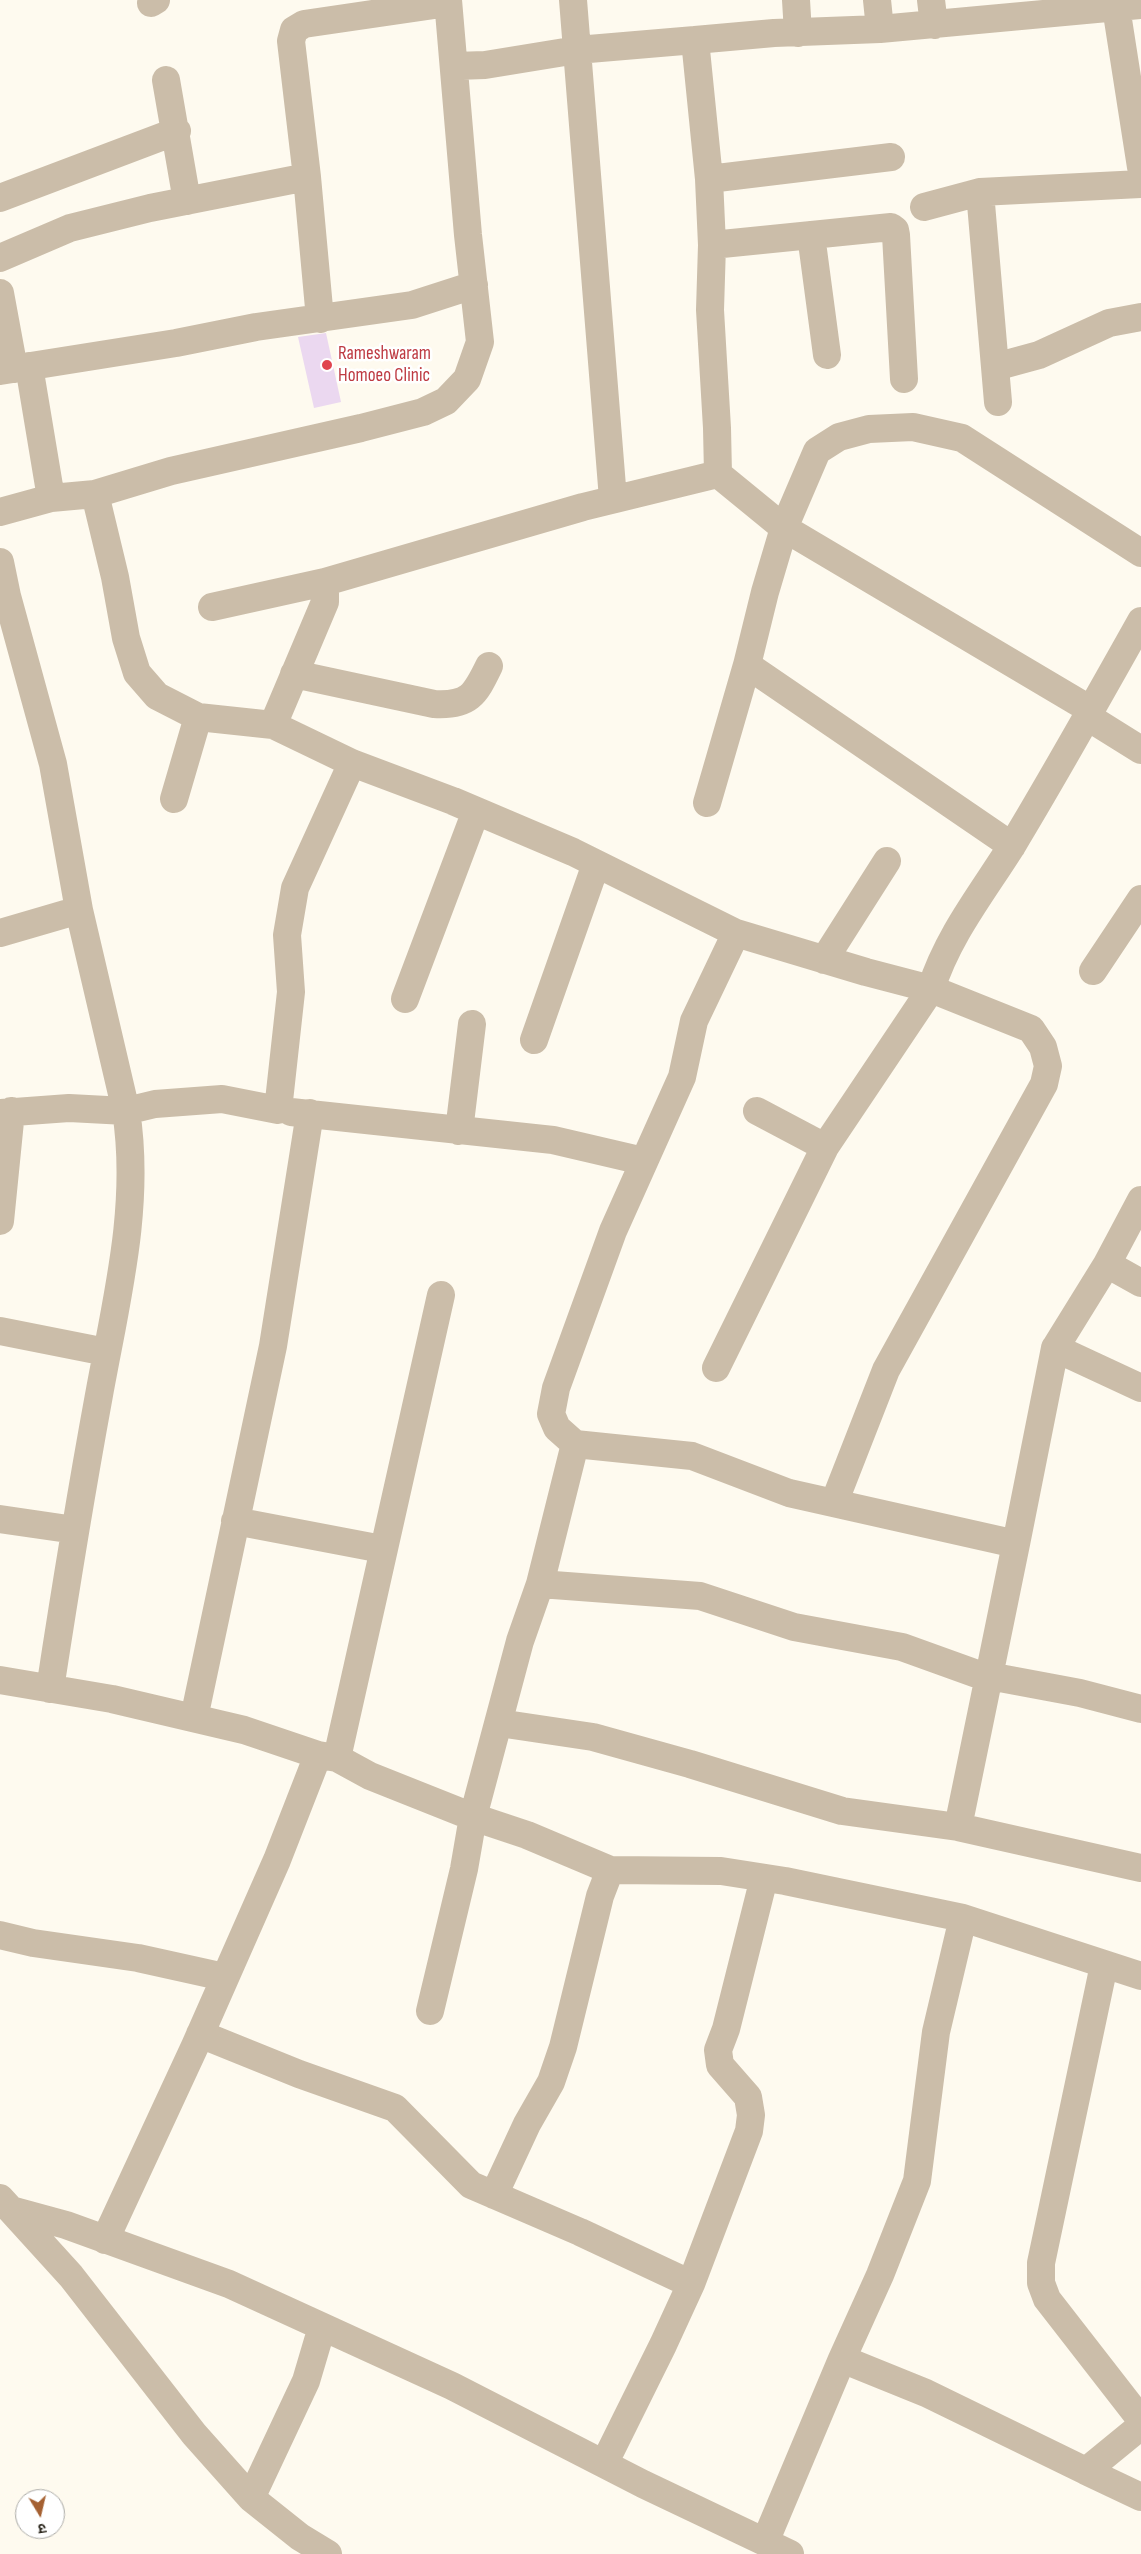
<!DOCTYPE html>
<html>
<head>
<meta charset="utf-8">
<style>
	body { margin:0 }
	#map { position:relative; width:1141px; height:2554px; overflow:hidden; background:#fefaef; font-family:"Sofia Sans Condensed","Noto Sans Devanagari",sans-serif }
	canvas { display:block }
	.north { position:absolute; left:15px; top:2489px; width:50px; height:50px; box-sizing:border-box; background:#fff; border:1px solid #abaaa6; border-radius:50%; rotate:171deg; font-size:14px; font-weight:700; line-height:20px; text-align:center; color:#2e2a20 }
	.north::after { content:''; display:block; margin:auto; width:18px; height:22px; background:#a56132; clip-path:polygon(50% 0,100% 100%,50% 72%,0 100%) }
</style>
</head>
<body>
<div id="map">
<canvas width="1141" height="2554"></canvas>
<div class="north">उ</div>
</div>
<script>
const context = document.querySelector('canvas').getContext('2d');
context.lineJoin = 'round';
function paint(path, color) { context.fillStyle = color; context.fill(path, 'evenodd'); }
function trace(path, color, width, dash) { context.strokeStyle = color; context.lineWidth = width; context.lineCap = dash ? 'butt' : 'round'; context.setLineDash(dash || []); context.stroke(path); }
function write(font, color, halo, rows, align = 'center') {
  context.font = font + ' "Sofia Sans Condensed",sans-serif'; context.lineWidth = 5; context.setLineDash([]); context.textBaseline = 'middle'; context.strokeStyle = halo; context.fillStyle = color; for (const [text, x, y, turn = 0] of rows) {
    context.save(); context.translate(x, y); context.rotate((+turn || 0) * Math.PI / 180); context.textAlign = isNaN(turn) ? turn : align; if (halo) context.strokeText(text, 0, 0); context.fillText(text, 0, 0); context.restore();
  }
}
const building = new Path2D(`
	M326 333 341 402 314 408 298 337Z`);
const minor = new Path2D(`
	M573 0 613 499
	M796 0 798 33
	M931 0 934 25
	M151 3 156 0
	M1116 7 1141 167
	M880 29 1141 5
	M695 40 774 33 880 29 877 0
	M166 80 187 201
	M307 177 291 41 294 30 304 24 448 3
	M709 179 891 157
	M980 192 998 402
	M0 198 177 131
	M924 207 980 192 1141 184
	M811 235 827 355
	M712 245 891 227 895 230 896 235 904 379
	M0 258 70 228 150 208 307 177 320 319
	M0 293 14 369
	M29 366 51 498
	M995 367 1039 355 1109 323 1141 317
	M0 371 176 343 256 327 412 305 474 285
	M718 474 784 528 817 451 839 437 869 429 913 427 962 438 1141 553
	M0 512 51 498 95 494 171 471 361 428 423 412 446 401 467 379 480 342 468 235 448 0
	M0 562 7 596 53 764 79 910 126 1111C141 1206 116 1301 99 1395 81 1493 65 1591 50 1689
	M212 607 325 582
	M294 674 434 704C469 706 475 695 489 666
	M1088 717 1141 750
	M273 725 325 602V582L583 507 718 474 717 428 710 310 712 245 709 179 695 40 577 50 485 65 455 66
	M174 799 198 717
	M707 803 747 665
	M1012 846 747 665 765 592 784 528 1091 710
	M0 933 79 910
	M736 933 866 972 931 989 1031 1029 1043 1047 1048 1066 1044 1084 886 1370 834 1503
	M824 960 887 861
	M1093 971 1141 899
	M405 999 476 811
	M534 1040 596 864
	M757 1111 825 1147
	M291 1112 553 1140 643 1161
	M0 1113 69 1108 126 1111 155 1104 222 1099 278 1110 291 992 287 935 295 888 352 763
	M459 1131 472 1024
	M0 1221 11 1111
	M1107 1264 1141 1283
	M0 1331 106 1352
	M1055 1348 1141 1388
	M716 1368 825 1147 931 989C948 935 983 892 1013 844 1057 771 1099 696 1141 621
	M0 1519 75 1530
	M235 1521 382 1549
	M1016 1544 1055 1348 1107 1264 1141 1200
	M540 1584 575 1444
	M0 1680 112 1699 244 1730 318 1755 337 1758 370 1776 473 1817 520 1641 540 1584 700 1596 794 1627 902 1647 977 1674 989 1676 1016 1544 789 1493 692 1456 575 1444 557 1428 551 1414 556 1388 613 1231 682 1077 694 1021 736 933 573 852 453 801 352 763 273 725 198 717 157 696 137 673 126 638 115 577 95 494
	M194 1718 273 1346 310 1113
	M499 1723 593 1737 690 1764 842 1811 958 1827 1141 1868
	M337 1758 441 1295
	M958 1827 989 1676 1080 1693 1141 1709
	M963 1918 936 2032 917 2181 880 2275 842 2359 926 2393 1086 2471 1141 2426
	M0 1935 33 1943 138 1958 224 1977
	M1104 1965 1041 2263V2283L1047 2299 1141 2420
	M430 2011 464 1869 473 1817 527 1835 610 1870
	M200 2034 299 2074 395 2108 471 2185 580 2232 691 2284 663 2345 604 2464
	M494 2195 527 2124 551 2082 563 2047 600 1896 610 1870 721 1871 785 1881 963 1918 1141 1976
	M0 2198 11 2210 66 2225 229 2284 452 2386 643 2484 790 2554
	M11 2210 71 2276 194 2434 251 2498 300 2537 328 2554
	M105 2240 195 2046 277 1860 318 1755
	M691 2284 749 2131 751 2115 748 2097 720 2065 718 2050 726 2029 764 1878
	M1086 2471 1141 2497
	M251 2498 306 2381 322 2327
	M765 2542 842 2359`);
const markers = [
	[327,365,6,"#e0444e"]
];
const healthNames = [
	["Rameshwaram",338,354],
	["Homoeo Clinic",338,376]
];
paint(building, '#ebd8f0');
trace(minor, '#cbbda9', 28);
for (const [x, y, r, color] of markers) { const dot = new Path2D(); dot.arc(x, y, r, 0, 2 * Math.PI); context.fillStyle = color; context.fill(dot); trace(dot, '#fff', 2); }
write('19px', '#be3a42', '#fff', healthNames, 'left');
</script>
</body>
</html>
